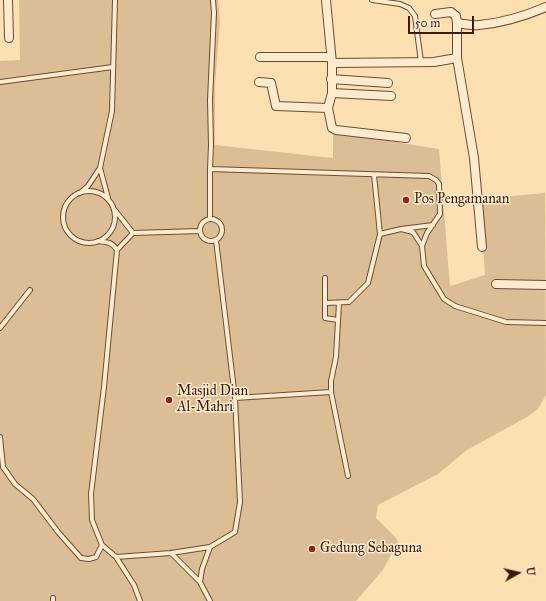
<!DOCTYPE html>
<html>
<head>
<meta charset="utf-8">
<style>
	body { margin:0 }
	#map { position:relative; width:546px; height:601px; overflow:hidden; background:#fde0b2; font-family:"IM FELL Great Primer",serif }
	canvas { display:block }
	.north { position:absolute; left:498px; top:553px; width:40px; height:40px; -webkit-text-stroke:3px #feebcd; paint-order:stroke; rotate:82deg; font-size:11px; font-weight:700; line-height:16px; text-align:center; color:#391a0d }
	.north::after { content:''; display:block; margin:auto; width:14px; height:18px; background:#391a0d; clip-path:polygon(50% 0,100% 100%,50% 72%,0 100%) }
	.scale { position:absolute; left:408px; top:16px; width:66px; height:18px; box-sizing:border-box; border:2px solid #391a0d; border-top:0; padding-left:5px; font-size:12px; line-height:14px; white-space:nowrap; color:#391a0d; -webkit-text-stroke:3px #feebcd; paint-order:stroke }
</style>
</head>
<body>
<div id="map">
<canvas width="546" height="601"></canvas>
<div class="north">U</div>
<div class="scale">50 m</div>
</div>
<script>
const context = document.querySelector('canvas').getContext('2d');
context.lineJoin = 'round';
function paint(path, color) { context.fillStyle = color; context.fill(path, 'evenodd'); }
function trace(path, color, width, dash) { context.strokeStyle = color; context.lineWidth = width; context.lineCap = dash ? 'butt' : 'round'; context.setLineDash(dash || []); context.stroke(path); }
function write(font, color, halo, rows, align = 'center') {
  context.font = font + ' "IM FELL Great Primer",serif'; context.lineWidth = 3; context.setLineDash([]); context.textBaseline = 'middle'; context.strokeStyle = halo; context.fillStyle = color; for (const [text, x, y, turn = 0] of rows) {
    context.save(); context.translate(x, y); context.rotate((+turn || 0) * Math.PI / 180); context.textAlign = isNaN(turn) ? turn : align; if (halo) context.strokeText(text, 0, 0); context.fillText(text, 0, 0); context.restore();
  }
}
const green = new Path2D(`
	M19 0H218L220 21 215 85V145L333 158V132L439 149 450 286 485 275 480 199 545 193 546 395 538 409 527 417 467 450 438 474 378 505 376 518 396 538 398 542 383 570 356 601H0V61L20 60Z`);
const lane = new Path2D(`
	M372 0 400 4 409 8 415 16 421 62
	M0 82 113 67
	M100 168 108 198
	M210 169 429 176 436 180 439 184 440 214 427 233 422 246
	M63 217a26 26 0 1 1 52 0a26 26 0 1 1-52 0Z
	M80 193 88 186 100 168 112 111 115 0
	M114 209 133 233
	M210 218V169L211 145 210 100 214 13 213 0
	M200 230a11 11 0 1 1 22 0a11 11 0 1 1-22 0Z
	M401 229 413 232 422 246 424 266 444 299 455 306 506 322 546 323
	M200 231 133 233 117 250 104 387 91 494 92 520 102 545 116 557 171 553 210 547 235 532 240 502 235 398 216 240
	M380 234 401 229 433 225
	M98 241C107 242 112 242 117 250
	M325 278V318L338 320
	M326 303 349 302 368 283 380 234 374 175
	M339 303 336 357 331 381V392L348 476
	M0 328 30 290
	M235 398 331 392
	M0 437 3 467 15 484 33 499 58 532 81 558 89 559 96 557 102 545
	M171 553 200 582 202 569 210 547
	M116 557 134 585 140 601
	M200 582 210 601
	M53 601V598`);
const street = new Path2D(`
	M8 0 9 38
	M326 0 332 63V93L328 108 332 128 336 130 406 138
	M435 14 451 12 456 16 457 23V58L474 158 482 247
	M457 23C464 24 472 26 479 25 502 23 525 16 546 7
	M260 57H331
	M332 63 434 62 457 58
	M331 79 388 83
	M259 82 271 83 276 106 328 108
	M332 93 391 96
	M496 284 546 285`);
const markers = [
	[406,200,4,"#8f2418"],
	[169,400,4,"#8f2418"],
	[312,549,4,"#8f2418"]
];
const poiNames = [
	["Pos Pengamanan",414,200],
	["Masjid Dian",177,392],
	["Al-Mahri",177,408],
	["Gedung Sebaguna",320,549]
];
paint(green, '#dcbe96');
trace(lane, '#6a4c36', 6);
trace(street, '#6a4c36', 10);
trace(lane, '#feebcd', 4);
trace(street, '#feebcd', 8);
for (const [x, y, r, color] of markers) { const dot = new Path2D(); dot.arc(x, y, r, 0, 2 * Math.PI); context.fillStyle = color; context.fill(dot); trace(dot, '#feebcd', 1.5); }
write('14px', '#391a0d', '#feebcd', poiNames, 'left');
</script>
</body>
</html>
